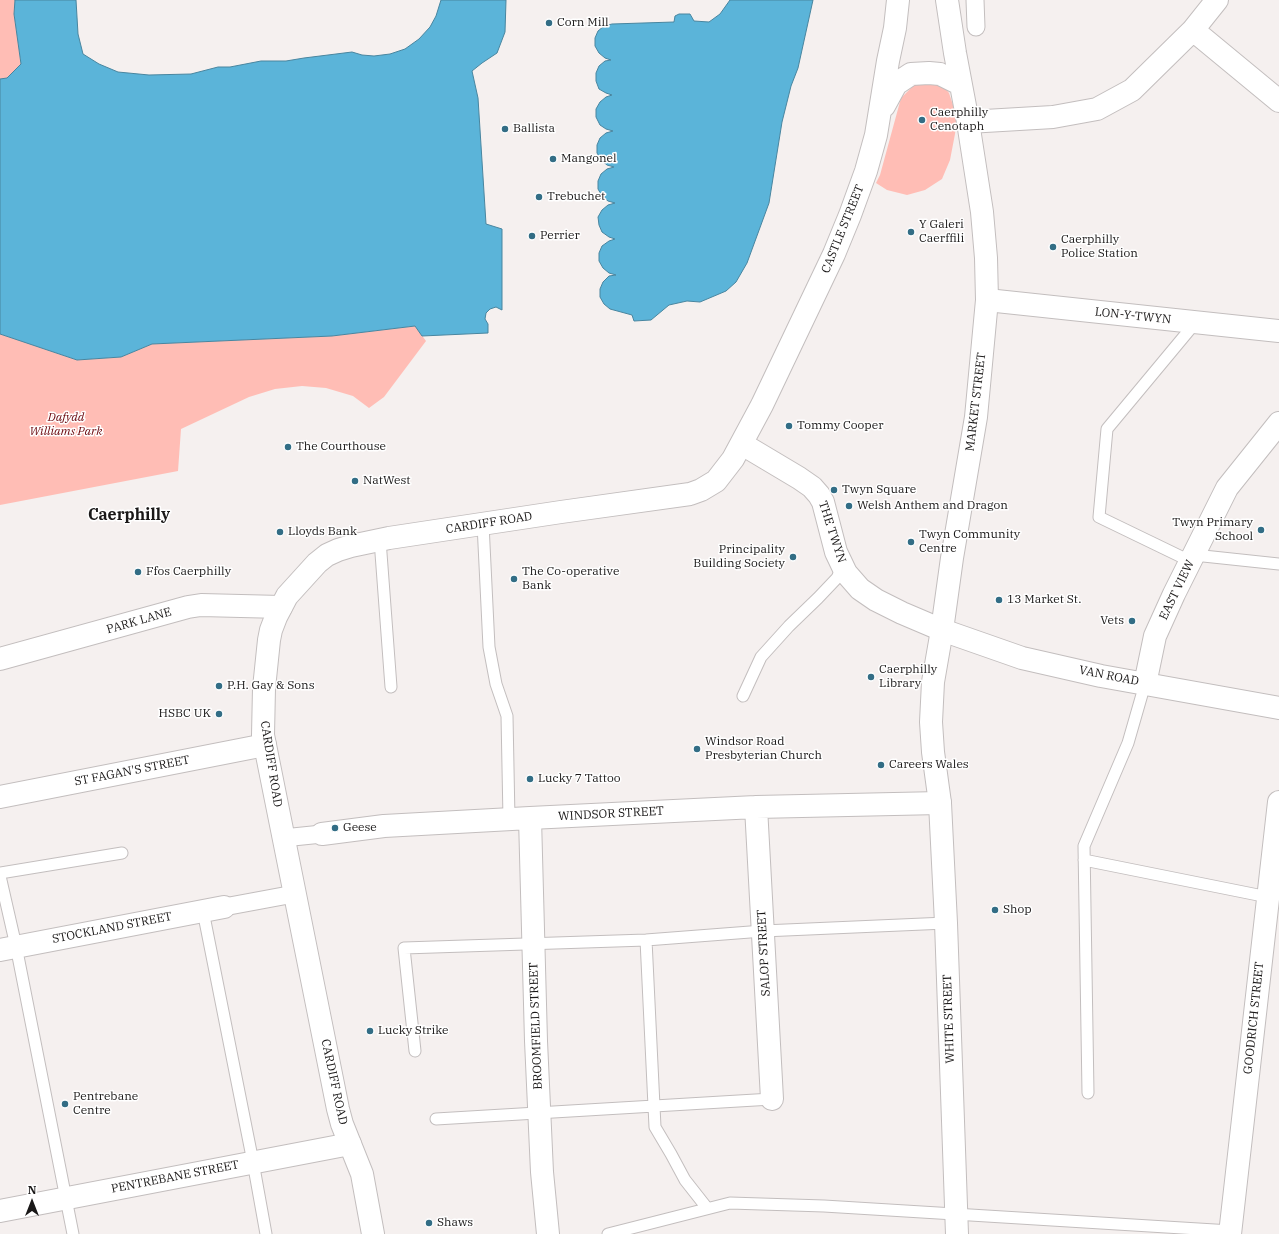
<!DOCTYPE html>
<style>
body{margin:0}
#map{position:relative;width:1279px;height:1234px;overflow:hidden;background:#f5f0ef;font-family:"IBM Plex Serif",serif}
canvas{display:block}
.north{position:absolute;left:12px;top:1182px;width:40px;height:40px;-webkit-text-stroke:3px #fff;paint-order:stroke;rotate:0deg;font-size:11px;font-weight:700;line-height:16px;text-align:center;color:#1a1818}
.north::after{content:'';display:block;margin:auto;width:14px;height:18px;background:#1a1818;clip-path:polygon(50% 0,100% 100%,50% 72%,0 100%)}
</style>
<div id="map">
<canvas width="1279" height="1234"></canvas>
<div class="north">N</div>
</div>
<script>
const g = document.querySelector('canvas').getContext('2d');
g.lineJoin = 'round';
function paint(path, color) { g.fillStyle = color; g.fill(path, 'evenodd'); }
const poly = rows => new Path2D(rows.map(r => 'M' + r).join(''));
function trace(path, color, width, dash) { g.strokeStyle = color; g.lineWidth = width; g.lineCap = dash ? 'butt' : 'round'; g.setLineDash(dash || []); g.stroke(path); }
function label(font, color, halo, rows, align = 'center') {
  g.font = font + ' "IBM Plex Serif",serif'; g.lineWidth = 3; g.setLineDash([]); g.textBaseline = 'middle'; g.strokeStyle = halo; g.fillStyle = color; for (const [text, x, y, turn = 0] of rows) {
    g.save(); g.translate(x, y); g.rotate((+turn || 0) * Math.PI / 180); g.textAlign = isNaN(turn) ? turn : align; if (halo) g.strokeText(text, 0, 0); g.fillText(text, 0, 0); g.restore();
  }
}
const green = poly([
 [0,0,15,0,14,14,21,64,7,79,0,79],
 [932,82,942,84,949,93,957,117,955,134,950,160,942,179,925,190,907,195,887,190,876,183,880,175,901,98,914,85],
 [415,326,426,341,384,397,369,408,353,396,326,388,302,386,275,389,249,397,181,429,178,471,0,505,0,334,77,360,121,357,152,344,332,336]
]);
const water = poly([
 [15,0,76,0,78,34,83,54,99,64,118,72,149,75,191,74,218,67,230,67,261,61,286,61,304,58,352,52,362,55,374,56,390,54,405,49,419,39,430,27,436,16,441,0,506,0,505,32,497,53,482,63,472,71,478,98,486,224,502,229,502,310,496,307,490,309,486,313,485,319,488,324,488,333,422,336,415,326,332,336,152,344,121,357,77,360,0,334,0,79,7,78,21,64,14,14,15,0],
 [730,0,813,0,798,68,791,86,782,122,769,203,747,263,736,282,726,291,700,302,687,301,669,305,651,320,634,321,632,315,610,309,604,304,600,297,600,289,603,282,609,276,616,275,609,273,603,268,599,261,599,253,602,246,609,241,615,239,609,237,602,232,599,225,598,217,602,210,608,205,615,203,608,201,602,196,598,189,598,181,601,174,607,169,614,167,607,165,601,160,597,153,597,145,600,138,606,133,613,131,606,129,600,125,596,117,596,109,600,102,606,97,612,95,606,93,599,89,596,81,596,73,599,66,605,61,611,60,605,58,599,53,595,46,595,38,598,31,604,26,612,24,674,22,675,16,679,14,690,14,694,21,709,22,720,14,730,0]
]);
const service = poly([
 [483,524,489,647,496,684,507,716,509,819],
 [380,540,391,687],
 [1194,555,1279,564],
 [1190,561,1099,517,1107,429,1196,322],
 [743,696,761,657,789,626,818,598,837,578,843,566],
 [1084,860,1268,897],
 [0,873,122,853],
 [0,876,16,946,73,1234],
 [203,911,253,1162,266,1234],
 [646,940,655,1127,671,1154,685,1180,707,1208],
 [415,1051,404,948,646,940,763,931,946,923],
 [1088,1093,1084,846,1128,743,1145,684],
 [436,1119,772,1099],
 [608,1234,730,1203,824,1206,1231,1231]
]);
const pedestrian = poly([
 [975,0,976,27],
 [283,838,322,834],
 [224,907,294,894]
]);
const minor = poly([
 [1193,30,1279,101],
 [968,122,1053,117,1097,109,1132,90,1193,30,1217,0],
 [987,300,1279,331],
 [0,659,188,607,201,605,281,607],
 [1145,684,1155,636,1174,594,1227,488,1279,423],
 [0,797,265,745],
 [756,807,772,1099],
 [530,818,536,1041,542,1172,548,1234],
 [322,834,384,826,530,818,756,807,940,803],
 [0,950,224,907],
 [0,1211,350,1144],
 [1230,1234,1279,802]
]);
const tertiary = poly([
 [742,444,799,478,812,487,819,495,823,502,836,552,846,573,860,589,876,600,902,613,942,630,1022,658,1101,676,1279,708]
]);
const secondary = poly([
 [947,0,955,53,968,122,982,212,986,258,987,300,976,417,952,558,942,630,933,682,931,722,933,752,940,803,946,923,957,1234],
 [884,106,896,84,911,74,929,73,940,74,960,84],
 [373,1234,362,1174,342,1124,338,1109,263,735,264,688,269,640,271,630,276,617,287,596,317,563,327,555,338,550,351,546,389,538,561,512,690,494,701,490,716,481,733,459,762,405,834,254,850,215,866,171,876,135,888,61,895,28,898,0]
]);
const markers = [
 [549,23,4,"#326d85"],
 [922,120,4,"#326d85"],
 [505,129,4,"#326d85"],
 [553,159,4,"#326d85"],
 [539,197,4,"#326d85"],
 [911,232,4,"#326d85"],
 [532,236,4,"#326d85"],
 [1053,247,4,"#326d85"],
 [789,426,4,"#326d85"],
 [288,447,4,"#326d85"],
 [355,481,4,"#326d85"],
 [834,490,4,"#326d85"],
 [849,506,4,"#326d85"],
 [1261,530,4,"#326d85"],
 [280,532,4,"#326d85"],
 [911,542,4,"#326d85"],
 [793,557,4,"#326d85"],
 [138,572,4,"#326d85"],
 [514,579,4,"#326d85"],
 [999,600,4,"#326d85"],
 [1132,621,4,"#326d85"],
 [871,677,4,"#326d85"],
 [219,686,4,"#326d85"],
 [219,714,4,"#326d85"],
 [697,749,4,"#326d85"],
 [881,765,4,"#326d85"],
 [530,779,4,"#326d85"],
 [335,828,4,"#326d85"],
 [995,910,4,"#326d85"],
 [370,1031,4,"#326d85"],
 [65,1104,4,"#326d85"],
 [429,1223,4,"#326d85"]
];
const poiNames = [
 ["Corn Mill",557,23],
 ["Caerphilly",930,113],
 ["Cenotaph",930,127],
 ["Ballista",513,129],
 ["Mangonel",561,159],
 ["Trebuchet",547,197],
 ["Y Galeri",919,225],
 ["Caerffili",919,239],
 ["Perrier",540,236],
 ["Caerphilly",1061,240],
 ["Police Station",1061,254],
 ["Tommy Cooper",797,426],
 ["The Courthouse",296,447],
 ["NatWest",363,481],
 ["Twyn Square",842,490],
 ["Welsh Anthem and Dragon",857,506],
 ["Twyn Primary",1253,523,"right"],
 ["School",1253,537,"right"],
 ["Lloyds Bank",288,532],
 ["Twyn Community",919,535],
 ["Centre",919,549],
 ["Principality",785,550,"right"],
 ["Building Society",785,564,"right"],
 ["Ffos Caerphilly",146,572],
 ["The Co-operative",522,572],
 ["Bank",522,586],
 ["13 Market St.",1007,600],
 ["Vets",1124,621,"right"],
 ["Caerphilly",879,670],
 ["Library",879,684],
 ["P.H. Gay & Sons",227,686],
 ["HSBC UK",211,714,"right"],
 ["Windsor Road",705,742],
 ["Presbyterian Church",705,756],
 ["Careers Wales",889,765],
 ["Lucky 7 Tattoo",538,779],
 ["Geese",343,828],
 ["Shop",1003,910],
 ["Lucky Strike",378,1031],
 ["Pentrebane",73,1097],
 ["Centre",73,1111],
 ["Shaws",437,1223]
];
const streetNames = [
 ["CASTLE STREET",843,229,-68],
 ["LON-Y-TWYN",1133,316,6],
 ["MARKET STREET",976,402,-83],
 ["CARDIFF ROAD",489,523,-9],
 ["THE TWYN",832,532,72],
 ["EAST VIEW",1177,590,-64],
 ["PARK LANE",139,621,-16],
 ["VAN ROAD",1109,676,11],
 ["CARDIFF ROAD",271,764,81],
 ["ST FAGAN'S STREET",132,771,-11],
 ["WINDSOR STREET",611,814,-3],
 ["STOCKLAND STREET",112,928,-11],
 ["SALOP STREET",764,953,-93],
 ["GOODRICH STREET",1254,1018,-84],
 ["WHITE STREET",949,1019,-92],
 ["BROOMFIELD STREET",536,1026,-92],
 ["CARDIFF ROAD",334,1082,78],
 ["PENTREBANE STREET",175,1177,-11]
];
const parkNames = [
 ["Dafydd",66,418],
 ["Williams Park",66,432]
];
const districtNames = [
 ["Caerphilly",129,515]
];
paint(green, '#ffbdb5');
paint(water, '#5bb4d9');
trace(water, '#48859f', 1);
trace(service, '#c3bebe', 13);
trace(pedestrian, '#c3bebe', 19);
trace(minor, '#c3bebe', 24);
trace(tertiary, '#c3bebe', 24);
trace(secondary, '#c3bebe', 24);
trace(service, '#fff', 11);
trace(pedestrian, '#fff', 17);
trace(minor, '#fff', 22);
trace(tertiary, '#fff', 22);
trace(secondary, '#fff', 22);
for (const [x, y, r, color] of markers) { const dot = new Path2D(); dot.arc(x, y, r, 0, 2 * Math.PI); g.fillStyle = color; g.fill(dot); trace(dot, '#fff', 1.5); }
label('12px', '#1a1818', '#fff', poiNames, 'left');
label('12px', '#1a1818', '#fff', streetNames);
label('italic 12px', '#6b080e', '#fff', parkNames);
label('bold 16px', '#1a1818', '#fff', districtNames);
</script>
